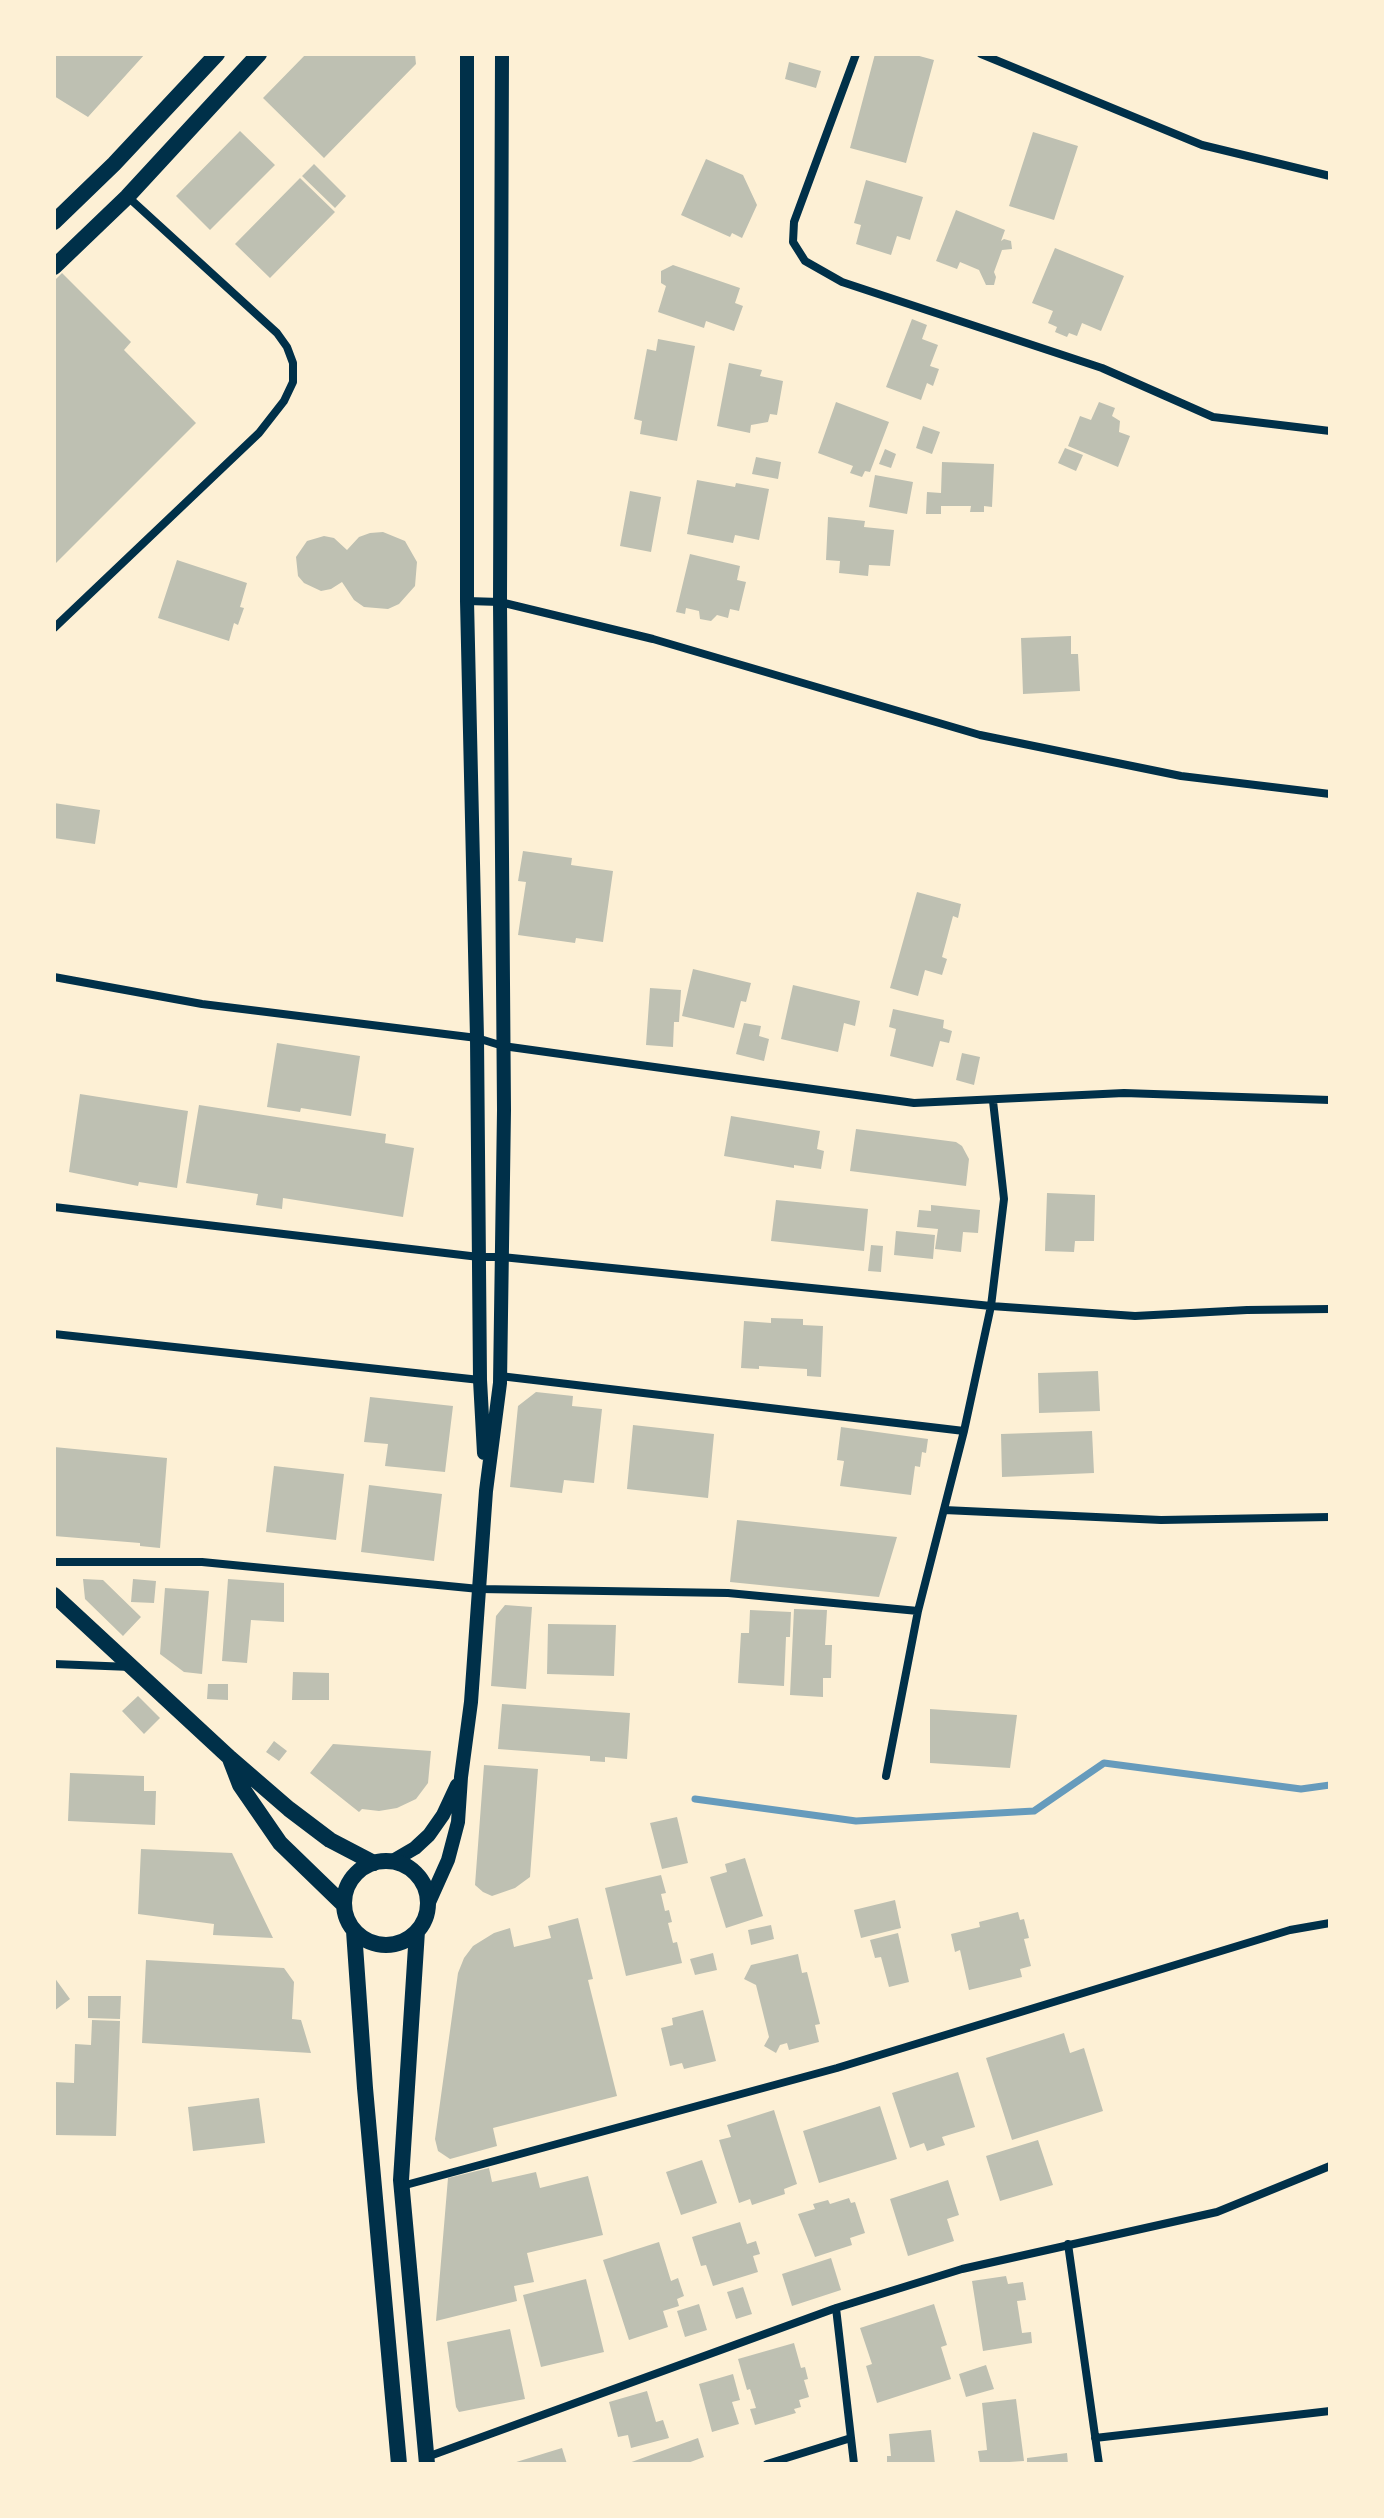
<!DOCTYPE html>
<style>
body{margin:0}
#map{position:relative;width:1384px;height:2518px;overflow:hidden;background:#fdf0d5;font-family:"Titillium Web",sans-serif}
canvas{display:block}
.frame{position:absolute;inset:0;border:56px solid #fdf0d5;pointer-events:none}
</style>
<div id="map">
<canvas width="1384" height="2518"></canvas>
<div class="frame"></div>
</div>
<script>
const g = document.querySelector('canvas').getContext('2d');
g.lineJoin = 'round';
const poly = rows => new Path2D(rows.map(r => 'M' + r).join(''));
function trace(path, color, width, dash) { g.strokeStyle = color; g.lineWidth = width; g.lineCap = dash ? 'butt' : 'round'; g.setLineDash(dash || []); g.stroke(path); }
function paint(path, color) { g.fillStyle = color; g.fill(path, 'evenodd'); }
const stream = poly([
 [695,1799,856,1821,1034,1811,1104,1763,1301,1789,1330,1785]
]);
const building = poly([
 [54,54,145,54,88,117,54,96],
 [306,54,415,54,416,64,324,158,263,98],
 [875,54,912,54,934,60,906,163,850,148],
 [789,62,821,71,816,88,785,79],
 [240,131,275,165,210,230,176,196],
 [1033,132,1078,146,1054,220,1009,206],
 [706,159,743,175,757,205,742,238,732,233,730,237,681,215],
 [314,164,346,196,335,208,302,176],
 [300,178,335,212,270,278,235,244],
 [866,180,923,197,910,240,897,236,891,255,856,244,861,225,854,223],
 [956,210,1005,230,1001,241,1004,239,1011,241,1012,249,1002,250,994,272,996,277,994,285,986,285,979,270,960,262,957,269,936,261],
 [1055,248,1124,276,1101,331,1082,323,1077,336,1069,333,1067,337,1055,332,1057,327,1048,323,1053,311,1032,303],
 [673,265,740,288,735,303,743,306,734,331,706,321,704,328,658,312,666,286,661,283,661,271],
 [62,273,131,342,124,350,196,423,54,565,54,281],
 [912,319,927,325,922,339,938,345,930,366,939,369,933,386,927,383,921,400,886,387],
 [658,339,695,346,677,441,640,434,642,421,634,419,647,349,656,351],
 [729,363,762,370,760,376,783,381,777,415,770,414,768,422,751,425,750,433,717,426],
 [836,402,889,422,870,472,865,471,862,477,850,473,853,466,818,453],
 [1099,402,1115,408,1112,416,1120,421,1119,432,1130,436,1118,467,1068,446,1080,416,1091,420],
 [923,426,940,432,932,454,916,448],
 [1065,448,1083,455,1076,471,1058,463],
 [885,449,896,454,891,468,879,464],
 [756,457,781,462,778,479,752,474],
 [942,462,994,464,992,507,984,506,984,512,970,512,971,506,941,506,941,514,926,514,927,492,941,493],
 [875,475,913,482,907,514,869,507],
 [697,480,735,487,736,483,769,489,759,540,735,535,733,543,687,534],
 [630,491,661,497,651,552,620,546],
 [828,517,865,521,864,527,894,530,890,566,869,565,868,576,839,573,840,561,826,560],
 [383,532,405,541,417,562,415,586,399,604,388,609,364,607,354,600,342,582,331,589,321,591,304,583,298,576,296,557,307,541,324,536,334,538,347,550,359,537,370,533],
 [690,554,740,566,737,580,746,582,739,611,730,609,728,618,717,615,711,621,700,619,699,611,686,608,685,614,676,612],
 [177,560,247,583,240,607,244,608,238,625,234,623,229,641,158,618],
 [1071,636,1071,654,1078,654,1080,691,1023,694,1021,638],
 [54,803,100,810,95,844,54,838],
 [523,851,572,858,571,865,613,871,603,942,576,938,575,943,518,935,526,882,518,881],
 [917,892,961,904,958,918,953,916,942,957,947,959,942,975,925,970,918,996,890,988],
 [693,969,751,983,746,1002,741,1001,734,1028,682,1016],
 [793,985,860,1001,855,1026,844,1023,838,1052,781,1039],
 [650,988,681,990,679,1022,674,1022,673,1047,646,1045],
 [893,1009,944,1020,943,1028,952,1031,949,1043,940,1041,933,1067,890,1056,896,1029,889,1027],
 [744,1023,761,1026,759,1036,769,1039,764,1061,736,1054],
 [277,1043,360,1056,351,1116,301,1108,300,1112,267,1107],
 [962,1053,980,1057,974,1085,956,1080],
 [80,1094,188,1111,177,1188,139,1182,138,1186,69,1172],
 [199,1105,386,1134,385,1143,414,1148,403,1217,283,1198,282,1209,256,1205,258,1194,186,1183],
 [731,1116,820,1131,817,1149,824,1151,821,1169,794,1165,794,1168,724,1156],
 [856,1129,956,1142,962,1146,969,1159,966,1186,850,1171],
 [1047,1193,1095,1195,1094,1241,1075,1241,1074,1252,1045,1251],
 [776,1200,868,1209,864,1251,771,1241],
 [931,1205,980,1210,978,1233,963,1232,961,1252,935,1249,938,1229,917,1227,919,1210,931,1211],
 [896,1231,935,1235,933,1259,894,1255],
 [871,1245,883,1246,881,1272,868,1271],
 [771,1318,803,1319,803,1325,823,1326,821,1377,807,1376,807,1369,759,1366,759,1369,741,1368,744,1321,771,1323],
 [1098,1371,1100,1411,1039,1413,1038,1373],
 [536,1392,573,1396,572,1406,602,1409,594,1483,564,1480,562,1493,510,1487,518,1406],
 [370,1397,453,1406,445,1472,385,1466,388,1444,364,1442],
 [633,1425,714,1434,708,1498,627,1489],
 [841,1427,928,1439,926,1453,922,1452,920,1467,915,1466,911,1495,840,1486,844,1461,837,1460],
 [1092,1431,1094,1473,1002,1477,1001,1434],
 [54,1447,167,1458,160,1548,140,1546,140,1543,54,1536],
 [274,1466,344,1474,336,1540,266,1532],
 [369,1485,442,1494,434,1561,361,1552],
 [737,1520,897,1537,879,1597,730,1582],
 [83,1579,103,1580,141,1617,123,1636,85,1599],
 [133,1579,156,1581,154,1603,131,1602],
 [228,1579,284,1583,284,1622,251,1620,247,1663,222,1661],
 [165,1588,209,1591,202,1674,184,1672,160,1654],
 [505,1605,532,1607,526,1689,491,1686,496,1616],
 [794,1609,827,1610,825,1645,832,1645,831,1678,823,1678,823,1697,790,1695],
 [750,1610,791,1612,790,1637,786,1637,784,1686,738,1683,741,1633,749,1633],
 [548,1624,616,1625,614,1676,547,1674],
 [293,1672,329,1673,329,1700,292,1700],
 [208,1684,228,1684,228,1700,207,1699],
 [138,1696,160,1718,144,1734,122,1711],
 [502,1704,630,1713,627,1759,605,1757,605,1762,590,1761,590,1756,498,1749],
 [930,1709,1017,1715,1010,1768,930,1763],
 [274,1741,287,1751,279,1761,266,1752],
 [333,1744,431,1751,428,1783,416,1799,397,1808,379,1811,362,1809,359,1812,310,1773],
 [484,1765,538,1769,530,1877,515,1888,492,1896,483,1892,475,1885],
 [70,1773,144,1776,144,1791,156,1791,155,1825,68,1821],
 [677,1817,688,1863,662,1869,650,1823],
 [141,1849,232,1853,273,1938,213,1935,214,1924,138,1914],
 [745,1858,763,1916,726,1928,710,1877,727,1872,725,1864],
 [661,1875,666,1893,661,1894,665,1911,669,1910,672,1922,668,1923,673,1943,677,1942,682,1963,626,1976,605,1888],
 [895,1900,901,1928,861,1938,854,1910],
 [1018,1912,1020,1920,1024,1919,1029,1938,1024,1939,1031,1966,1020,1969,1022,1977,969,1990,960,1950,955,1952,951,1934,980,1927,979,1922],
 [578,1918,593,1979,588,1980,617,2096,493,2128,497,2146,450,2159,438,2151,435,2139,458,1973,464,1958,473,1946,494,1933,510,1928,514,1947,551,1938,548,1926],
 [771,1925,774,1939,751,1945,748,1930],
 [898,1933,909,1982,889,1987,881,1957,875,1958,870,1940],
 [713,1953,717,1970,695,1975,690,1959],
 [798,1954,802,1973,807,1972,820,2024,815,2025,819,2042,789,2050,787,2043,780,2045,776,2053,764,2046,769,2037,756,1985,744,1979,751,1965],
 [146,1960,284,1968,294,1982,292,2019,301,2020,311,2053,142,2043],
 [54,1977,70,1999,54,2011],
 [88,1996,121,1996,120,2019,88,2018],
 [703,2010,716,2061,684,2069,682,2063,670,2066,661,2028,673,2025,672,2018],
 [92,2020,120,2021,116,2136,54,2135,54,2082,74,2083,75,2044,91,2045],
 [1064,2033,1070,2053,1084,2048,1103,2111,1012,2140,986,2058],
 [958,2072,975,2127,942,2137,945,2145,927,2151,924,2143,910,2148,892,2093],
 [259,2098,265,2143,193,2151,188,2107],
 [880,2106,897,2159,819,2183,803,2131],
 [774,2110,797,2184,784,2189,785,2194,752,2205,750,2199,739,2203,719,2140,731,2137,727,2125],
 [1038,2140,1053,2185,1000,2201,986,2156],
 [702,2160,717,2203,681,2215,666,2172],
 [489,2168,492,2182,536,2172,540,2188,588,2176,603,2235,527,2253,534,2282,514,2286,517,2301,436,2321,448,2178],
 [948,2180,959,2215,947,2219,954,2241,908,2256,890,2199],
 [849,2198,851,2203,855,2202,865,2233,850,2238,852,2245,815,2257,798,2214,815,2209,813,2204,828,2200,830,2204],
 [740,2222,747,2244,756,2241,760,2254,753,2256,758,2272,713,2286,706,2265,701,2266,692,2237],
 [659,2242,671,2281,678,2278,684,2296,677,2299,679,2306,663,2311,668,2327,629,2340,603,2260],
 [831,2258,841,2290,792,2306,782,2274],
 [1006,2276,1008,2284,1023,2282,1026,2300,1017,2301,1022,2333,1031,2332,1032,2343,983,2351,972,2281],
 [586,2279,604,2352,541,2367,523,2295],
 [743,2287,752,2314,736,2319,727,2292],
 [699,2304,707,2330,685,2337,677,2311],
 [934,2304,947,2345,941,2347,951,2379,877,2403,866,2366,872,2364,860,2328],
 [510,2329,525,2399,459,2412,456,2407,447,2342],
 [794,2343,801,2368,805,2367,808,2379,804,2380,809,2397,799,2400,801,2407,794,2409,796,2413,755,2425,750,2409,756,2408,750,2389,747,2390,738,2359],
 [986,2365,994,2389,966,2397,959,2374],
 [733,2374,740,2400,732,2402,739,2424,712,2432,699,2384],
 [647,2391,656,2422,663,2420,669,2438,631,2448,628,2435,618,2437,609,2402],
 [1016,2399,1024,2461,980,2464,978,2451,987,2450,982,2403],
 [931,2430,935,2464,887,2464,887,2456,891,2456,889,2434],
 [698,2438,704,2457,685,2464,626,2464],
 [562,2448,567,2464,513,2464,513,2463],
 [1067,2453,1068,2464,1027,2464,1027,2458]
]);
const minor = poly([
 [856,54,794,222,793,242,805,261,842,282,1102,368,1213,417,1330,431],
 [981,54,1202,145,1330,176],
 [467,601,500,602,653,639,980,735,1181,776,1330,794],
 [54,628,259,433,284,401,293,382,293,363,287,347,277,333,128,197],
 [54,977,202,1004,477,1038,503,1046,914,1103,1124,1093,1330,1100],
 [54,1207,479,1257,502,1257,991,1306,1135,1316,1247,1310,1330,1309],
 [54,1334,480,1380],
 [500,1376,964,1431],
 [944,1510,1161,1520,1330,1517],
 [54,1562,202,1562,479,1589,728,1593,918,1611],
 [54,1664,131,1667],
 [886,1776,918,1611,964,1431,991,1306,1004,1199,993,1101],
 [402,2186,837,2068,1290,1930,1330,1923],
 [1068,2244,1099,2464],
 [836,2308,854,2464],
 [1095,2438,1330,2411],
 [427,2457,836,2308,962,2269,1217,2212,1330,2166],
 [767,2464,851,2438]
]);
const tertiary = poly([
 [467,54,467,601,477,1038,480,1380,484,1453],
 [391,1862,415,1848,429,1835,443,1815,457,1785],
 [427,1907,448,1860,458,1822,461,1777,471,1702,486,1491,500,1383,504,1110,500,602,502,54]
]);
const secondary = poly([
 [54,222,114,164,217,54],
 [54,267,127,197,259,54],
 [54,1595,230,1758,289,1809,330,1840,374,1863],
 [230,1759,240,1785,280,1843,344,1905],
 '344 1903a42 42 0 1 1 84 0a42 42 0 1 1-84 0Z',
 [354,1931,365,2088,399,2464],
 [417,1931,401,2180,427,2464]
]);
trace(stream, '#669bbc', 7);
paint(building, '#bec0b2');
trace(minor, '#003049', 8);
trace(tertiary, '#003049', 14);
trace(secondary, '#003049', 16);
</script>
